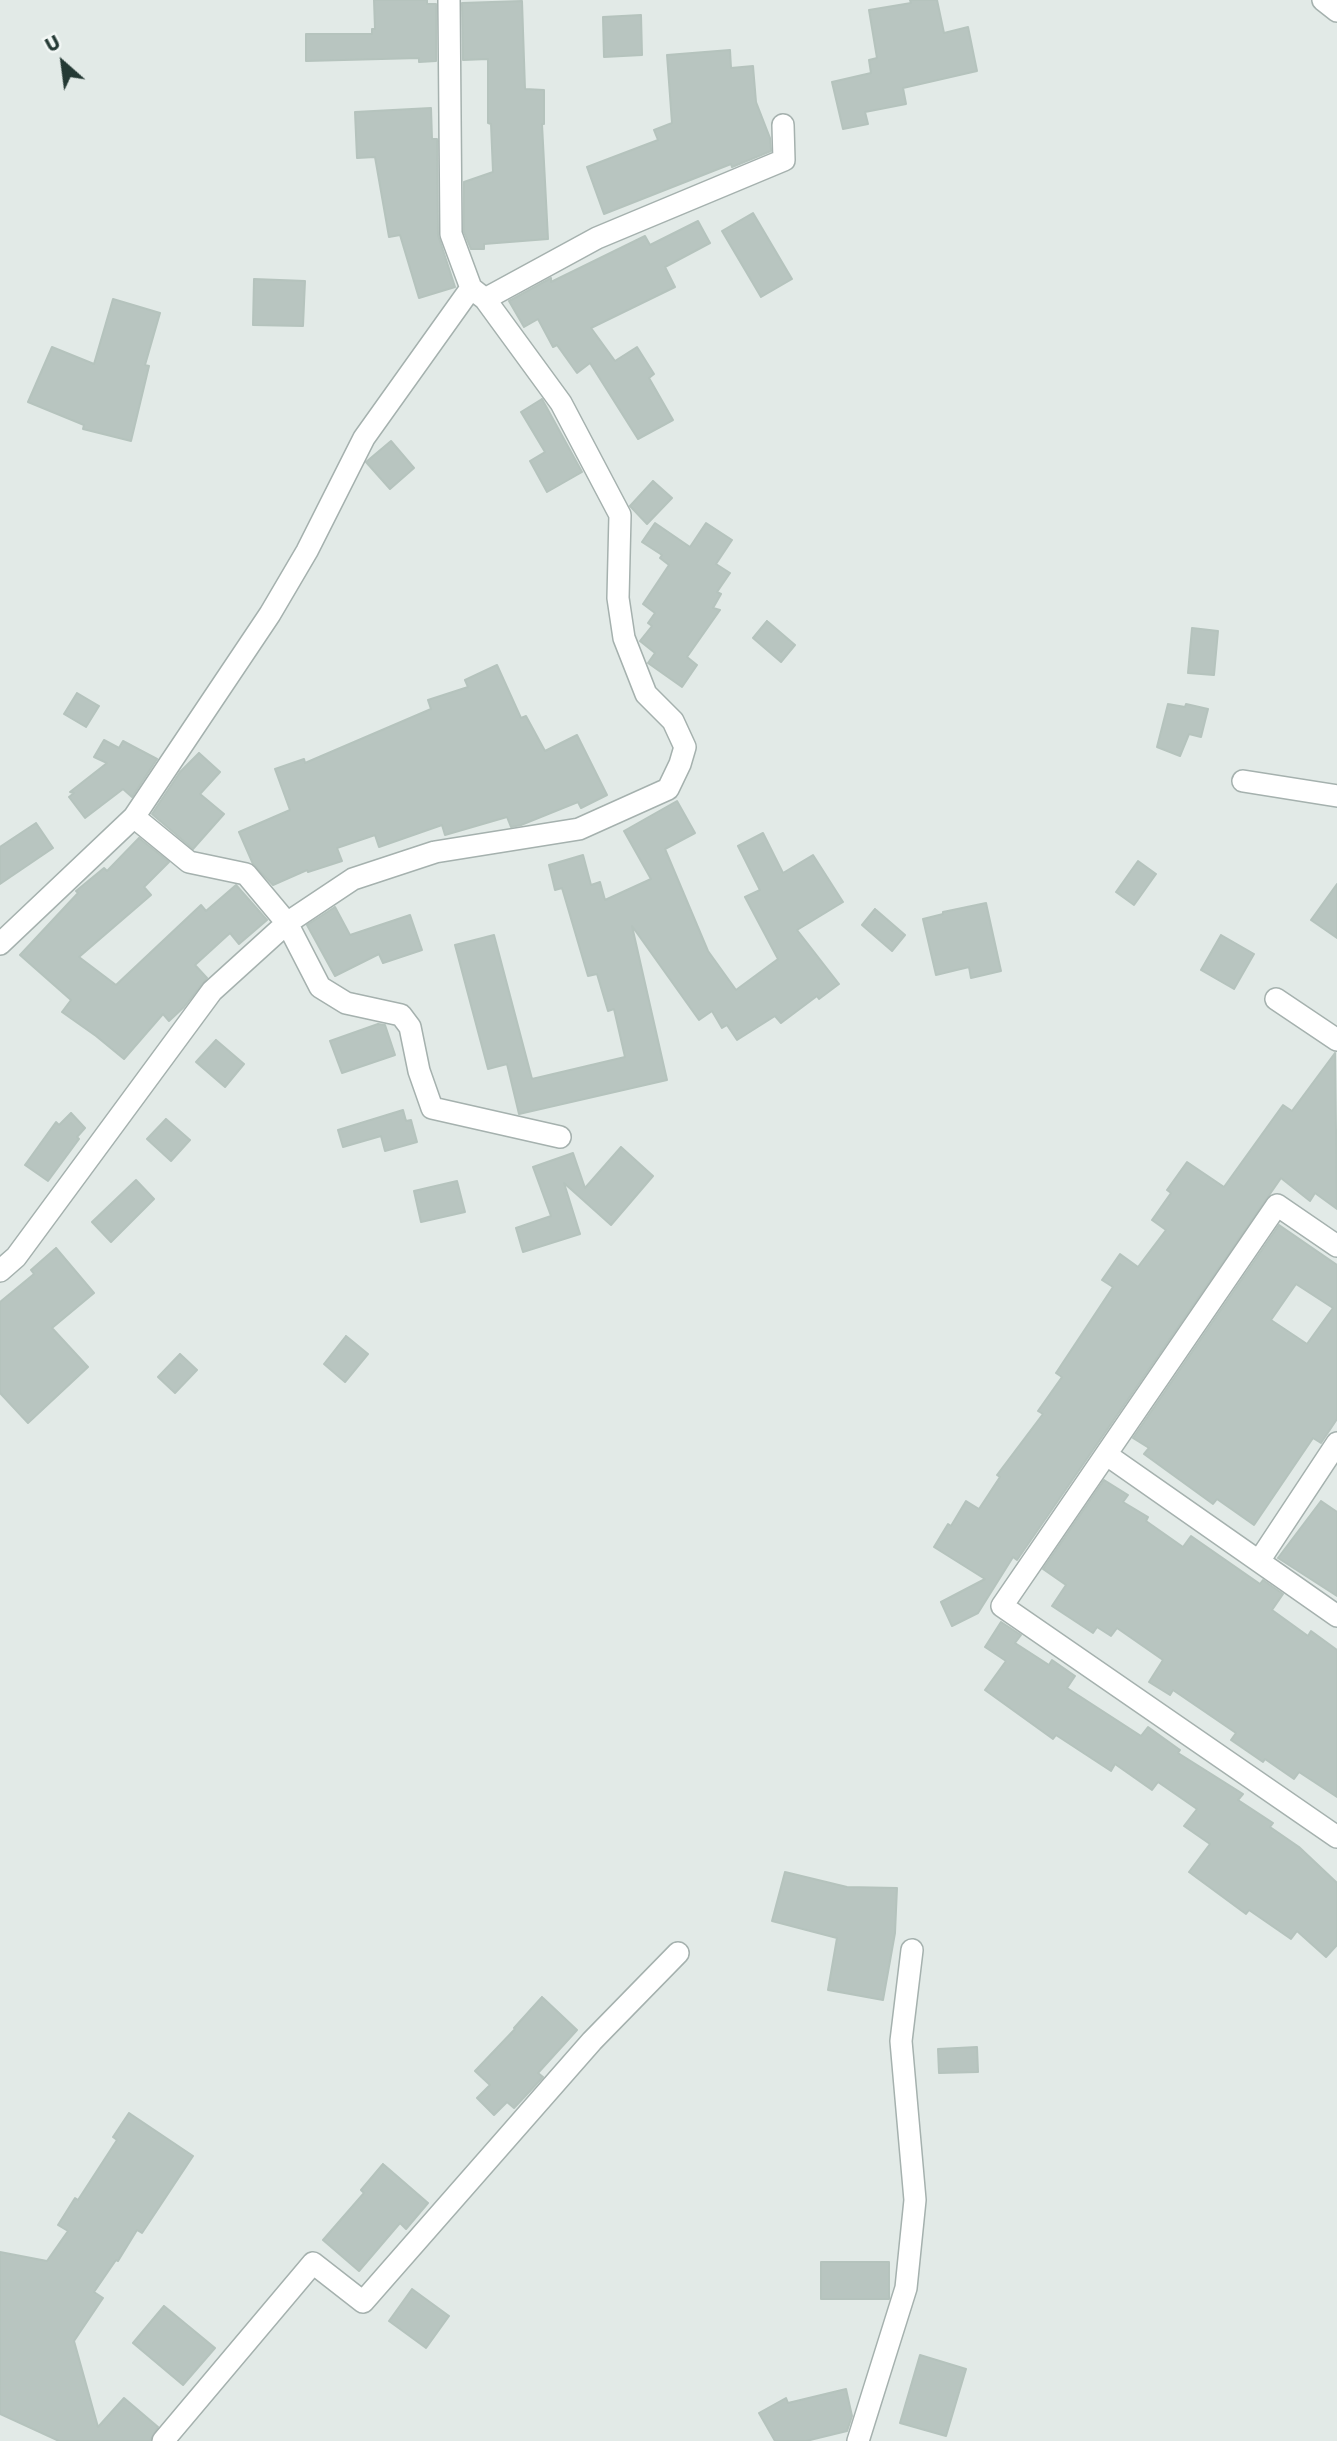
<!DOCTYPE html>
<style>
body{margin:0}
#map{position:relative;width:1337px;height:2441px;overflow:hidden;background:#e2eae7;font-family:Poppins,sans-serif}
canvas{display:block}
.north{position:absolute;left:28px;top:28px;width:70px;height:70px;-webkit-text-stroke:5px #f2f7f5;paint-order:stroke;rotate:332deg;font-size:19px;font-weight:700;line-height:28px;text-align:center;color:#243934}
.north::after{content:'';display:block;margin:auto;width:24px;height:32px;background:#243934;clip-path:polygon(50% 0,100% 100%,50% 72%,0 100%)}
</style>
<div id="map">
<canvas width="1337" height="2441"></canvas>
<div class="north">U</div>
</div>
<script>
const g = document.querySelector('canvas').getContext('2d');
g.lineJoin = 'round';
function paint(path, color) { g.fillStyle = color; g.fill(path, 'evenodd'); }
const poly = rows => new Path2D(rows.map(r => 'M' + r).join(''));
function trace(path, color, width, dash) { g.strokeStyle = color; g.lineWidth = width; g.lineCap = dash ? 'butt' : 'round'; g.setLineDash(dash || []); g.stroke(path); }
const building = poly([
 [374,0,427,0,427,4,436,4,436,61,419,62,419,58,306,61,306,34,372,34,372,29,375,29,374,0],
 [910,0,937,0,944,33,968,27,977,71,903,88,906,104,865,112,868,124,843,129,832,82,871,73,869,60,877,58,869,10,911,3,910,0],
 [522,1,525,89,544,90,544,124,542,124,548,239,484,244,484,249,471,249,464,232,464,182,493,172,491,124,488,123,488,59,463,60,462,3,522,1],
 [641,15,642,55,604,57,603,17,641,15],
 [730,50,731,68,753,66,756,102,770,138,771,151,732,167,731,164,604,214,587,167,658,140,654,130,672,123,667,55,730,50],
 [431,108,432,139,437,139,438,235,455,287,419,298,400,235,389,237,375,157,357,158,355,112,431,108],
 [753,213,792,279,761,297,722,231,753,213],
 [698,221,710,243,665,267,675,287,591,328,615,361,637,347,654,374,649,378,673,420,638,439,590,363,577,373,557,345,553,347,538,319,524,327,509,301,551,278,551,282,645,236,650,245,698,221],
 [254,279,305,281,303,326,253,325,254,279],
 [113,299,160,313,145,365,149,366,131,441,83,429,84,425,28,402,52,347,94,364,113,299],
 [542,399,582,472,547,492,530,461,545,452,521,412,542,399],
 [391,441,414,468,390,489,366,462,391,441],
 [653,481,672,498,647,524,630,506,653,481],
 [655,523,690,547,706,523,732,540,716,564,730,573,717,592,721,594,713,608,720,610,687,657,697,665,682,687,648,663,655,653,640,641,652,626,648,623,655,613,643,604,669,565,660,558,662,555,642,542,655,523],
 [767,621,795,645,781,662,753,638,767,621],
 [1192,628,1218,631,1214,675,1188,673,1192,628],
 [497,665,521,718,526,716,545,751,577,735,607,795,581,808,578,802,521,825,511,827,507,817,445,835,442,825,379,847,375,835,337,848,342,861,308,872,307,870,273,885,253,864,239,832,290,810,275,769,304,759,305,763,431,709,428,700,468,687,465,680,497,665],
 [77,693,99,706,86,727,64,714,77,693],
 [1168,704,1185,707,1186,704,1208,709,1201,737,1189,734,1180,756,1157,747,1168,704],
 [104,740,119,748,123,741,157,759,132,797,123,789,85,818,69,797,74,793,70,792,107,763,94,757,104,740],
 [199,753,220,772,200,794,224,814,193,849,152,814,180,772,199,753],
 [677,801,695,833,665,849,708,951,736,990,778,959,745,897,760,890,738,846,763,833,783,873,813,855,843,902,797,930,839,984,819,999,817,996,781,1023,775,1016,737,1040,727,1025,722,1028,712,1011,699,1020,632,926,667,1080,519,1114,507,1064,488,1069,455,945,494,935,532,1079,625,1057,614,1009,608,1011,597,974,588,976,562,888,555,890,549,865,583,855,591,885,600,882,605,900,651,879,624,831,677,801],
 [36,823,53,848,0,884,0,847,36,823],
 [139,838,169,862,144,887,151,895,79,957,116,985,201,905,206,911,236,885,267,920,239,944,230,933,195,965,207,978,184,1007,169,1021,163,1014,124,1059,96,1036,62,1012,71,1000,20,955,78,893,76,891,104,868,107,871,139,838],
 [1138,861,1156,874,1134,905,1116,892,1138,861],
 [1337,884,1337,938,1311,920,1337,884],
 [986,903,1001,971,971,978,969,967,936,975,923,919,943,914,943,912,986,903],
 [335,907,350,935,410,915,422,950,383,963,379,954,335,976,307,925,335,907],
 [875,909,905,935,892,951,862,925,875,909],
 [1221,935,1254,954,1234,989,1201,970,1221,935],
 [378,1024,385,1025,395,1055,342,1073,330,1041,378,1024],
 [216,1040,244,1064,225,1087,196,1062,216,1040],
 [1335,1053,1337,1209,1315,1193,1310,1201,1281,1178,1017,1560,1013,1557,978,1613,952,1626,941,1602,985,1579,934,1547,948,1524,951,1526,966,1501,979,1509,1000,1477,997,1475,1043,1414,1038,1411,1062,1377,1056,1373,1113,1287,1102,1280,1120,1254,1138,1267,1166,1230,1152,1220,1171,1193,1167,1190,1187,1162,1224,1187,1283,1105,1292,1111,1335,1053],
 [403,1110,406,1121,411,1120,417,1142,385,1151,381,1136,343,1147,338,1130,403,1110],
 [71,1113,85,1128,77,1137,79,1139,48,1181,25,1165,56,1122,59,1125,71,1113],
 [166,1119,190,1140,171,1161,147,1139,166,1119],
 [621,1147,653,1176,611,1225,564,1183,580,1234,523,1252,516,1228,551,1216,533,1167,573,1153,585,1188,621,1147],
 [136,1180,154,1199,111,1242,92,1222,136,1180],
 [457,1181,465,1212,421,1222,414,1191,457,1181],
 [1279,1225,1337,1265,1337,1419,1321,1443,1313,1438,1254,1525,1217,1499,1213,1504,1144,1454,1149,1448,1133,1438,1279,1225],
 [1296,1284,1333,1308,1307,1344,1271,1320,1296,1284],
 [56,1248,94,1293,52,1328,88,1367,28,1423,0,1393,0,1302,34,1274,31,1270,56,1248],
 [346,1336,368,1354,345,1382,324,1364,346,1336],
 [180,1354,197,1370,175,1393,158,1377,180,1354],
 [1104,1480,1128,1495,1123,1502,1148,1517,1146,1521,1183,1547,1191,1536,1260,1584,1263,1580,1283,1594,1272,1610,1308,1636,1311,1631,1337,1650,1337,1797,1299,1772,1294,1779,1265,1759,1263,1762,1231,1740,1236,1733,1173,1690,1170,1695,1149,1682,1163,1660,1117,1628,1111,1636,1097,1627,1093,1633,1052,1606,1066,1585,1043,1569,1104,1480],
 [1321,1501,1337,1512,1337,1596,1278,1558,1321,1501],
 [1001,1622,1021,1635,1015,1643,1049,1665,1052,1660,1075,1676,1067,1688,1141,1736,1148,1727,1180,1750,1178,1753,1243,1794,1238,1800,1273,1823,1270,1827,1299,1847,1337,1883,1337,1945,1326,1957,1297,1931,1291,1939,1249,1910,1246,1914,1189,1872,1210,1844,1184,1826,1197,1809,1158,1782,1152,1790,1115,1764,1111,1771,1056,1735,1053,1739,985,1690,1006,1661,985,1647,1001,1622],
 [785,1872,847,1887,897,1888,895,1933,883,2000,828,1990,837,1938,772,1921,785,1872],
 [542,1997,577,2030,538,2073,543,2077,531,2090,514,2108,507,2102,494,2115,477,2098,490,2085,475,2071,515,2029,514,2028,542,1997],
 [977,2047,978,2072,939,2073,938,2049,977,2047],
 [129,2113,193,2156,142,2233,137,2230,118,2261,116,2260,94,2292,103,2298,74,2341,98,2427,124,2398,158,2427,150,2441,59,2441,0,2414,0,2252,47,2261,68,2231,58,2225,75,2198,78,2200,117,2140,113,2137,129,2113],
 [383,2164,428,2203,406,2229,400,2223,359,2271,323,2240,364,2193,361,2190,383,2164],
 [821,2262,889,2262,889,2299,821,2299,821,2262],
 [412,2289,449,2316,426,2348,389,2321,412,2289],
 [164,2306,215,2348,183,2385,133,2343,164,2306],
 [920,2355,966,2369,946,2436,900,2423,920,2355],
 [846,2389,852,2416,847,2431,806,2441,775,2441,759,2413,786,2398,788,2403,846,2389]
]);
const minor = poly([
 [1323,0,1337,11],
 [485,299,597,238,784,160,783,125],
 [1243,781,1337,796],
 [134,817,189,862,246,874,287,923,320,987,346,1003,401,1015,410,1027,419,1071,432,1108,560,1137],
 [0,944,134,817,270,614,307,551,364,438,471,288],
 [1276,999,1337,1040],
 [1337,1246,1277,1205,1002,1606,1337,1837],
 [0,1271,16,1257,212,991,287,923,353,879,435,852,579,829,668,789,680,764,685,747,673,721,646,694,624,638,618,598,620,515,561,403,485,299,471,288,451,234,449,0],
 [1107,1455,1337,1616],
 [1259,1561,1337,1443],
 [163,2441,313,2263,363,2302,592,2041,678,1953],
 [858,2441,906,2288,915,2200,901,2041,912,1950]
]);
paint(building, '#b8c5c0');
trace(building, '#b5c3bd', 2);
trace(minor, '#a5b1ae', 24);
trace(minor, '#fff', 21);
</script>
